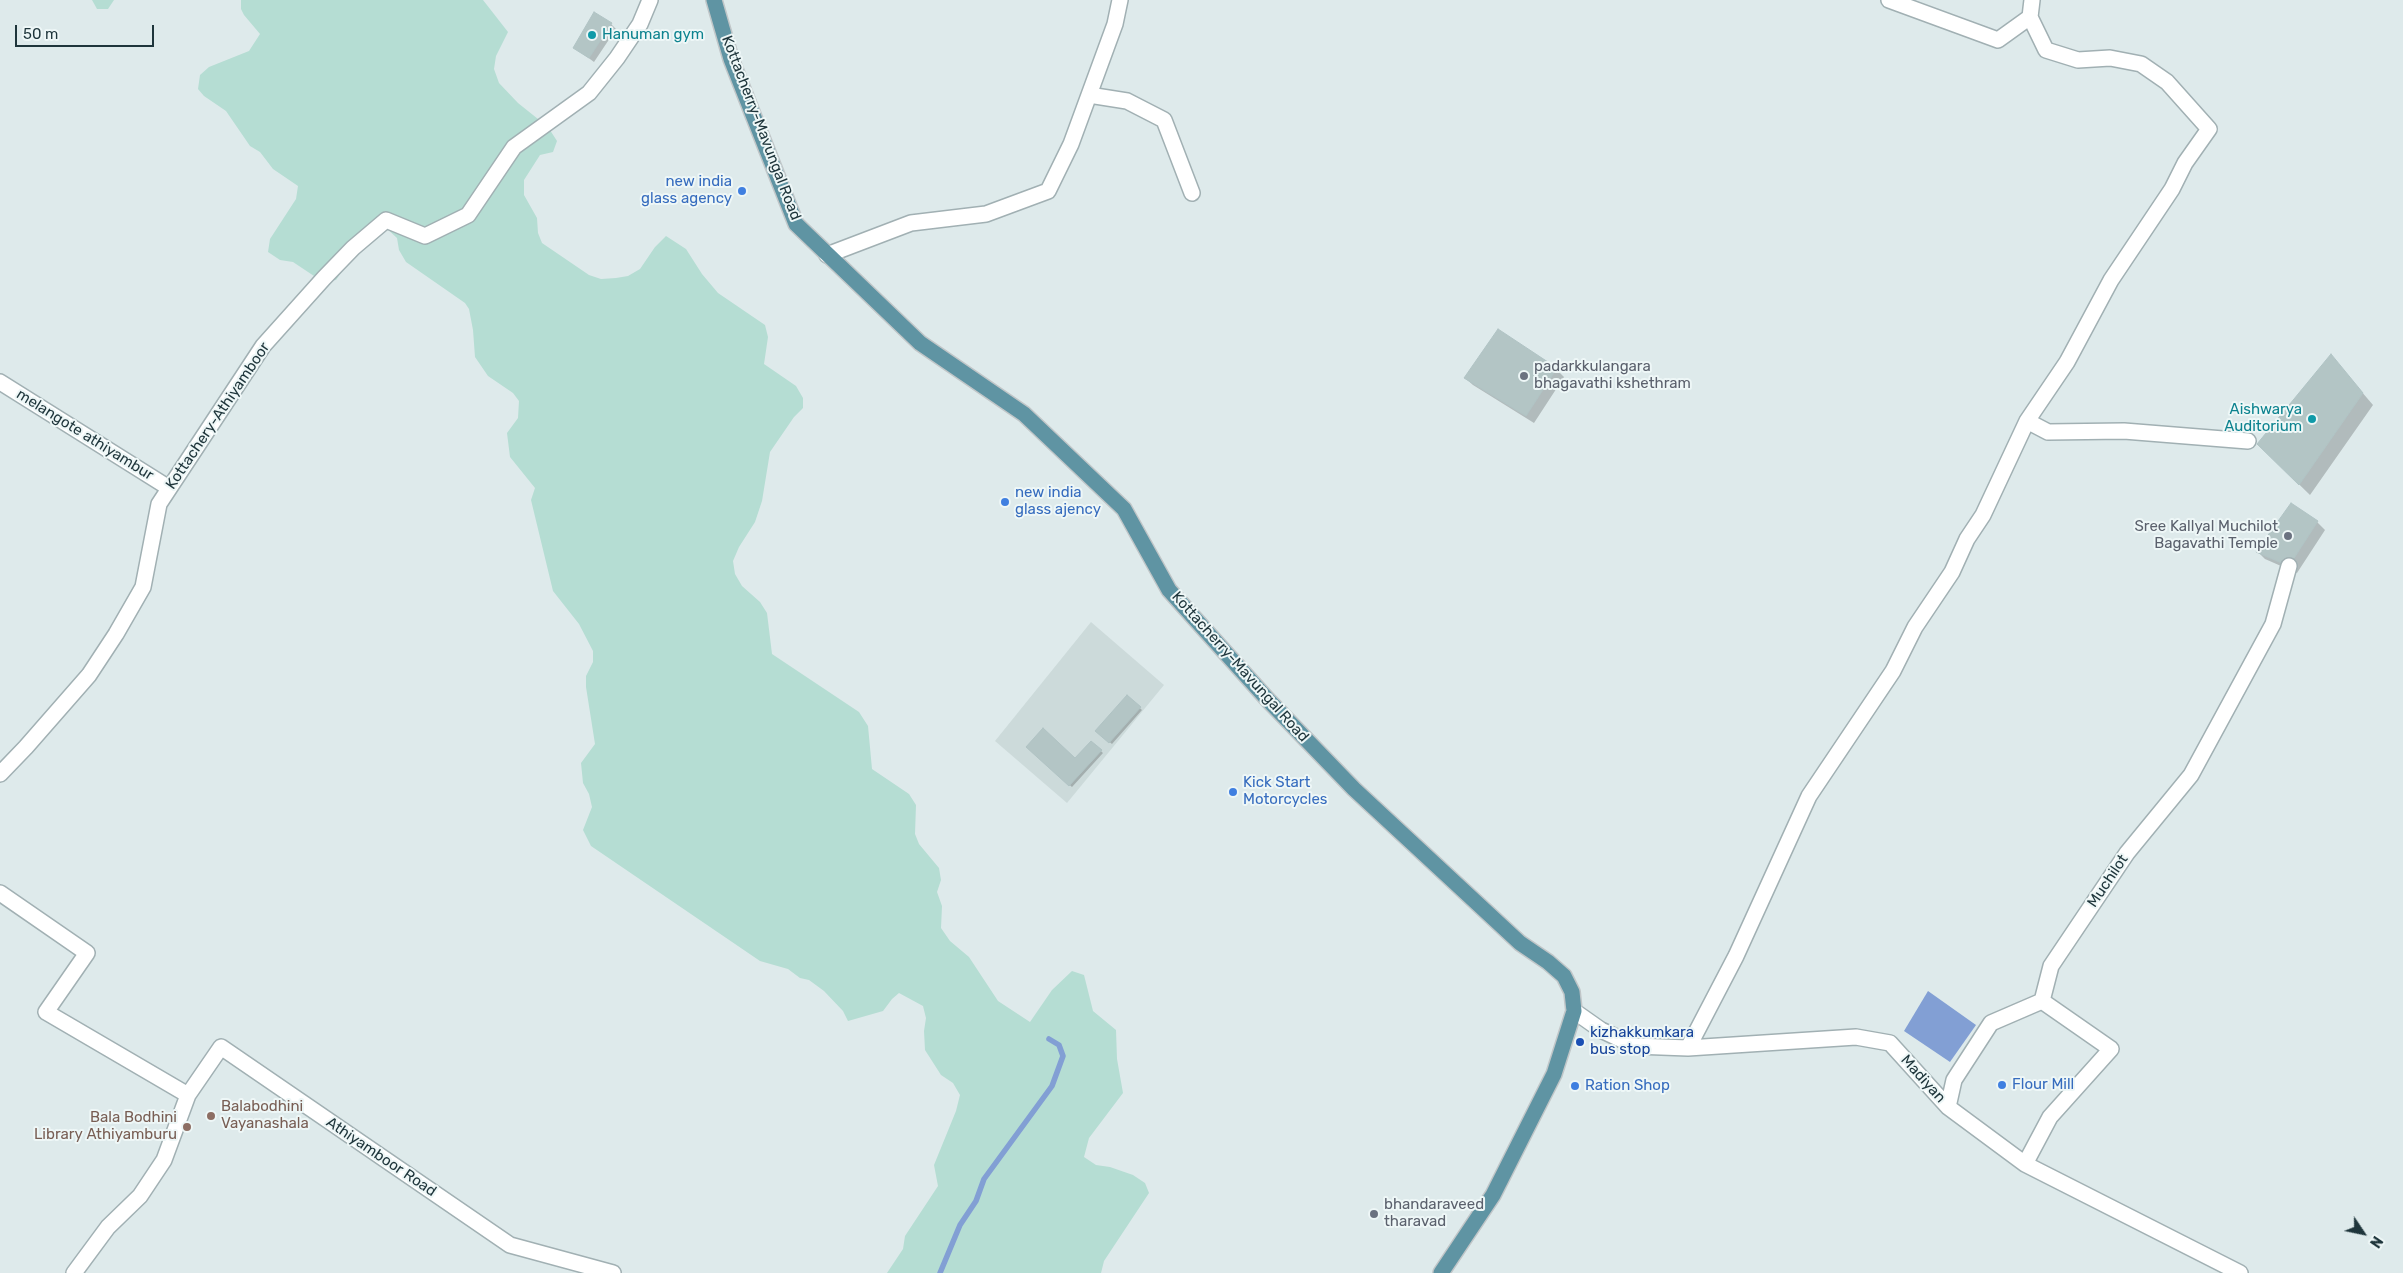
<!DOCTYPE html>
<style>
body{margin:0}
#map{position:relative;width:2403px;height:1273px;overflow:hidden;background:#deeaeb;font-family:Rubik,sans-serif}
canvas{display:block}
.north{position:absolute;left:2338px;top:1208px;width:50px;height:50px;-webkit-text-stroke:4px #eef7f7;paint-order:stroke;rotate:124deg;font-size:14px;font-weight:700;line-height:20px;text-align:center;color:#1e353b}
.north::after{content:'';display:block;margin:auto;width:18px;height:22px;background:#1e353b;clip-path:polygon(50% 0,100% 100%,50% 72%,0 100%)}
.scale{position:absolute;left:15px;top:25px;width:139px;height:22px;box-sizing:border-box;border:2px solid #1e353b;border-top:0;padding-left:6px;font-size:15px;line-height:18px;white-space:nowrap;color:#1e353b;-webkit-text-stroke:4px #eef7f7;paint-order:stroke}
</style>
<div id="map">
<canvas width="2403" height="1273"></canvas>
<div class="north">N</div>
<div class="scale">50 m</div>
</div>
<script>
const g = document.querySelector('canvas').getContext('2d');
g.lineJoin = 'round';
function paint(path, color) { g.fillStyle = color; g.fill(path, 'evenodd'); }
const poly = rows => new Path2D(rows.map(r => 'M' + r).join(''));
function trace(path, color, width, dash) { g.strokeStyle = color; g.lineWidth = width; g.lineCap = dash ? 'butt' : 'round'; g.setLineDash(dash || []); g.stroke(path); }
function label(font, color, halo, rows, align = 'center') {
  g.font = font + ' Rubik,sans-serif'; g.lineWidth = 4; g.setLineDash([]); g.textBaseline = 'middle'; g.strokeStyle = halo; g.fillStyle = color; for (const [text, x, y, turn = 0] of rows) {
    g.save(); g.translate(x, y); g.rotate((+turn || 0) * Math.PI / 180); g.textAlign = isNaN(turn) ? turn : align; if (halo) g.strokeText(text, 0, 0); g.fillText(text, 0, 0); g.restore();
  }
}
const built = poly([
 [1091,622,1164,685,1067,803,995,741]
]);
const green = poly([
 [92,0,114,0,108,9,97,9],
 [241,0,483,0,508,32,496,56,494,69,499,83,518,103,548,127,557,141,553,152,540,155,524,180,524,195,537,218,538,233,542,243,589,275,601,279,616,278,628,276,640,269,655,247,666,236,686,249,702,274,718,293,765,325,768,337,764,364,796,386,803,398,803,408,794,417,770,452,762,501,755,522,739,547,733,561,735,574,742,586,760,602,767,613,772,654,859,712,868,726,872,769,909,794,916,805,915,834,919,844,939,868,941,880,937,892,942,906,941,928,950,941,969,957,998,1001,1030,1022,1052,990,1072,971,1084,975,1093,1011,1116,1030,1117,1059,1123,1093,1089,1138,1084,1157,1096,1165,1110,1167,1133,1175,1145,1183,1149,1193,1104,1261,1101,1273,887,1273,903,1249,905,1236,938,1186,934,1165,956,1111,960,1095,953,1083,941,1075,925,1050,924,1031,926,1018,923,1006,899,993,892,999,883,1011,848,1021,843,1011,824,991,809,980,800,978,788,969,760,961,591,846,583,830,592,807,589,794,583,783,581,763,595,744,586,687,586,676,593,662,593,651,579,624,553,591,531,500,535,488,510,457,507,433,518,418,519,401,513,393,488,376,475,357,473,330,469,309,465,303,406,262,399,250,397,238,384,226,373,226,336,280,323,282,293,262,280,260,268,252,270,239,296,199,298,186,273,169,260,152,250,146,226,111,204,96,198,89,200,75,209,67,249,51,260,34,244,15,241,9]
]);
const water = poly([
 [1928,991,1976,1025,1950,1062,1904,1031]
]);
const shadow = poly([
 [611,24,616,29,594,62,575,48],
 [2331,356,2373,405,2310,495,2269,455],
 [1556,369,1564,377,1534,423,1473,385,1465,378],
 [2317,522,2325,530,2297,573,2265,559,2258,552],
 [1127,697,1142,710,1112,744,1097,731],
 [1091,742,1103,753,1072,787,1028,747,1075,760]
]);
const stream = poly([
 [940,1273,960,1225,976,1201,984,1179,1052,1086,1063,1056,1059,1045,1049,1039]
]);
const building = poly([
 [594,12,612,23,589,58,573,48,594,12],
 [1498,329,1557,368,1526,416,1464,378,1498,329],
 [2331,354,2363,393,2299,485,2257,444,2331,354],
 [2291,503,2318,521,2289,566,2256,552,2291,503],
 [1127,695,1141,707,1109,743,1095,731,1127,695],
 [1043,728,1075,758,1091,741,1102,750,1069,786,1026,747,1043,728]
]);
const minor = poly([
 [1889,0,1998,40,2030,17],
 [1089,95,1127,101,1164,120,1192,193],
 [827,255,911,223,986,214,1048,191,1071,144,1115,24,1120,0],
 [0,382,169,488],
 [2027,421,2048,432,2124,431,2248,441],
 [0,774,26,747,89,675,116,634,143,587,159,504,263,346,324,278,353,248,386,220,425,236,468,215,514,147,589,93,617,58,640,24,650,0],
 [0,893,87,953,46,1012,188,1095,221,1047,510,1245,613,1273],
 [1574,1011,1601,1030,1635,1046,1688,1048,1856,1037,1890,1043,1948,1107,2025,1164,2240,1273],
 [1688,1048,1736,956,1809,796,1893,671,1915,627,1952,572,1967,539,1983,515,2027,421,2067,362,2111,280,2172,189,2185,163,2209,129,2167,82,2141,64,2110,58,2078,60,2046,50,2030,17,2032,0],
 [1948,1107,1954,1080,1991,1023,2042,1001],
 [2025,1164,2050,1117,2111,1049,2042,1001,2051,966,2127,853,2191,775,2273,624,2289,566],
 [74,1273,108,1227,140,1196,164,1160,188,1095]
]);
const major = poly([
 [714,0,731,59,796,224,920,343,1024,414,1124,509,1169,590,1268,700,1354,789,1520,943,1548,962,1564,976,1572,992,1574,1011,1554,1074,1493,1195,1441,1273]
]);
const markers = [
 [592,35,5,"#0f9aa8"],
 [742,191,5,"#3f7fe0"],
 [1524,376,5,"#6b7280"],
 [2312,419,5,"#0f9aa8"],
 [1005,502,5,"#3f7fe0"],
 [2288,536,5,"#6b7280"],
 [1233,792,5,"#3f7fe0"],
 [1580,1042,5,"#1a4fb4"],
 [2002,1085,5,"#3f7fe0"],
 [1575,1086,5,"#3f7fe0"],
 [211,1116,5,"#8d6e63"],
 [187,1127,5,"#8d6e63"],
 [1374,1214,5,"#6b7280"]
];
const cultureNames = [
 ["Hanuman gym",602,35],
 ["Aishwarya",2302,410,"right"],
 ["Auditorium",2302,427,"right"]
];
const streetNames = [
 ["Kottacherry-Mavungal Road",761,128,69],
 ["Kottachery-Athiyamboor",218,416,-56],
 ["melangote athiyambur",85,435,32],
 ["Kottacherry-Mavungal Road",1240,667,48],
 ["Muchilot",2108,881,-56],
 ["Madiyan",1923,1079,48],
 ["Athiyamboor Road",381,1157,34]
];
const shopNames = [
 ["new india",732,182,"right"],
 ["glass agency",732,199,"right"],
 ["new india",1015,493],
 ["glass ajency",1015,510],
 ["Kick Start",1243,783],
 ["Motorcycles",1243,800],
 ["Flour Mill",2012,1085],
 ["Ration Shop",1585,1086]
];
const worshipNames = [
 ["padarkkulangara",1534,367],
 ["bhagavathi kshethram",1534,384],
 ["Sree Kallyal Muchilot",2278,527,"right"],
 ["Bagavathi Temple",2278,544,"right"],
 ["bhandaraveed",1384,1205],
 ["tharavad",1384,1222]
];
const transitNames = [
 ["kizhakkumkara",1590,1033],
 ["bus stop",1590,1050]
];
const educationNames = [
 ["Balabodhini",221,1107],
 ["Vayanashala",221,1124],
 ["Bala Bodhini",177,1118,"right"],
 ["Library Athiyamburu",177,1135,"right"]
];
paint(built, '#ccdada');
paint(green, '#b5ddd3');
paint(water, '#829fd4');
paint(shadow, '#0003');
trace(stream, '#829fd4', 5.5);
paint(building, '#b3c5c5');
trace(building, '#b0c3c4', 1);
trace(minor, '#a1b0b3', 18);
trace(major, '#c0c6c8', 18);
trace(minor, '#fff', 15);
trace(major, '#5f94a3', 15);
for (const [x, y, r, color] of markers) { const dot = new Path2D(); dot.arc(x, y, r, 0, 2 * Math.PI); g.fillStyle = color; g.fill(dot); trace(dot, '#eef7f7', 2); }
label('15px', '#0d838f', '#eef7f7', cultureNames, 'left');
label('15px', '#1e353b', '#eef7f7', streetNames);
label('15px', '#366cbe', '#eef7f7', shopNames, 'left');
label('15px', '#5b616d', '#eef7f7', worshipNames, 'left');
label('15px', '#164399', '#eef7f7', transitNames, 'left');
label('15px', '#785e54', '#eef7f7', educationNames, 'left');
</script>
